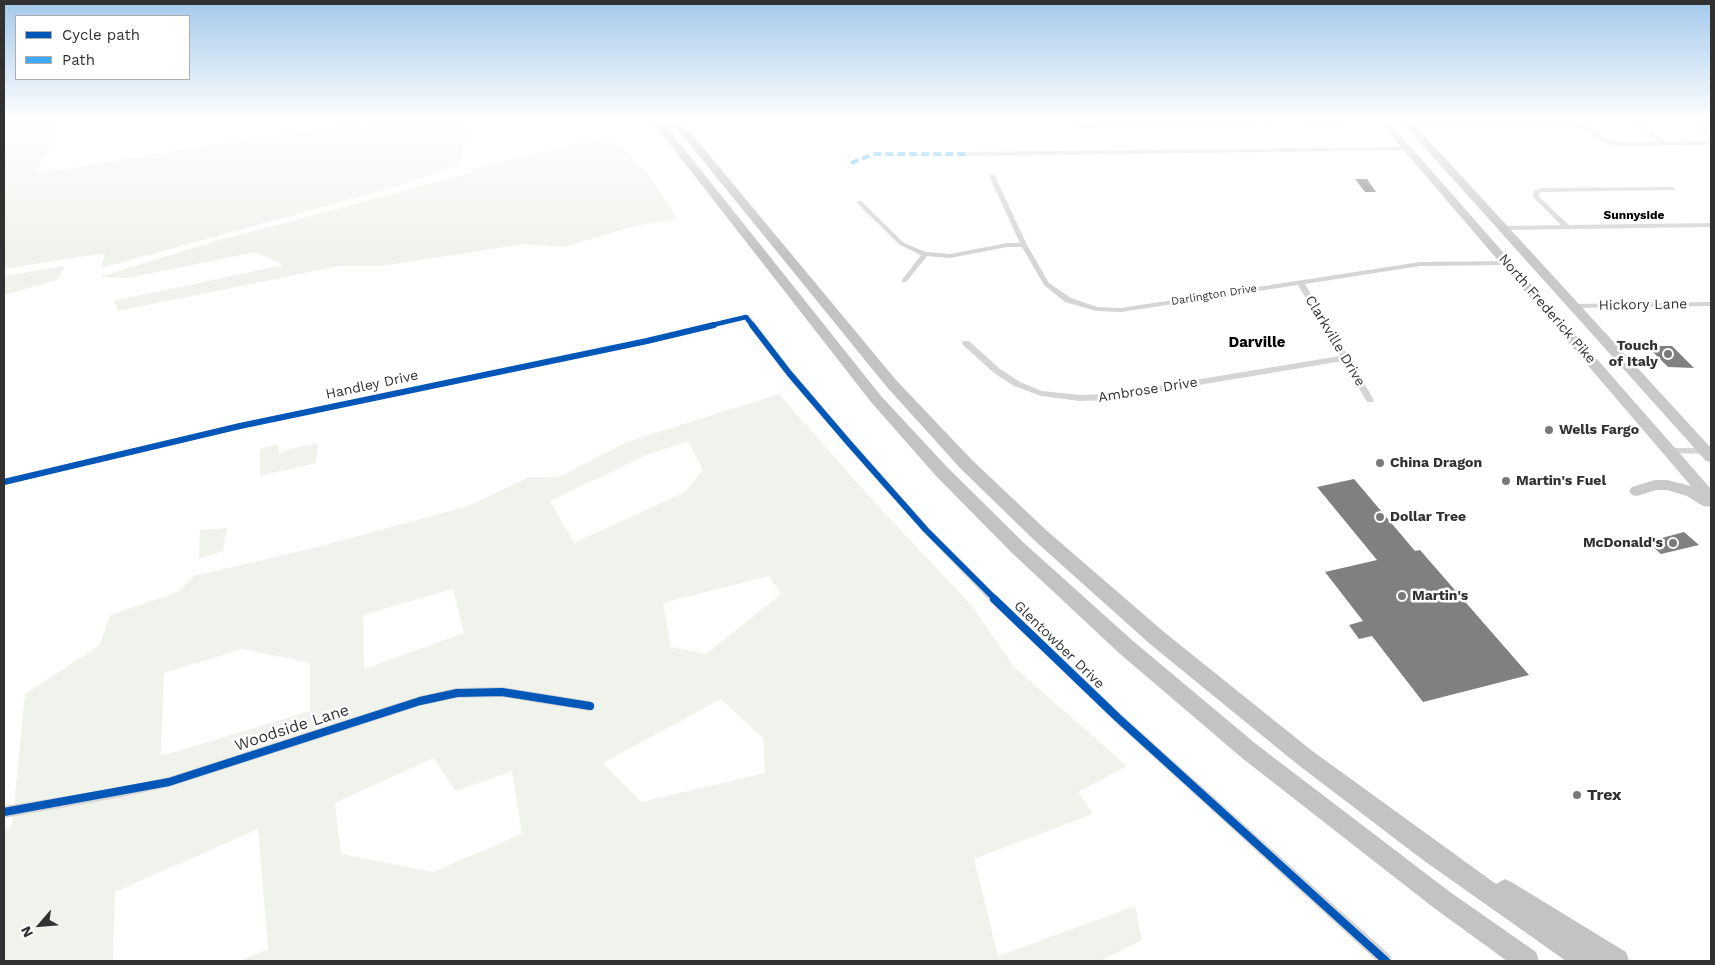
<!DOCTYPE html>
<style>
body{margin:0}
#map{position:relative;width:1715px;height:965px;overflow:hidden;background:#fff;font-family:"Work Sans",sans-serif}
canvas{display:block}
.frame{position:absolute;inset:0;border:5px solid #313131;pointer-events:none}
.legend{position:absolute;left:15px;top:15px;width:175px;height:65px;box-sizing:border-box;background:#fff;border:1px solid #adadad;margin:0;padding:6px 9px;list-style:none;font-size:15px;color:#313131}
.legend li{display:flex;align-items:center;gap:10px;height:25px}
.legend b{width:25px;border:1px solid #adadad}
.north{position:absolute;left:15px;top:900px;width:50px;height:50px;-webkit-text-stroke:4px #fff;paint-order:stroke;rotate:243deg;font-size:14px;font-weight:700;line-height:20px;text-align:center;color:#313131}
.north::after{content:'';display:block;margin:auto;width:18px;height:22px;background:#313131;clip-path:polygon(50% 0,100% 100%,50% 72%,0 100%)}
</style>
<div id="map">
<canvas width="1715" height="965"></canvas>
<div class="frame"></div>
<ul class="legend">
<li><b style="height:6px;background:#0057b8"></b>Cycle path</li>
<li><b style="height:6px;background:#3fa9f5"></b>Path</li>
</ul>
<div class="north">N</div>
</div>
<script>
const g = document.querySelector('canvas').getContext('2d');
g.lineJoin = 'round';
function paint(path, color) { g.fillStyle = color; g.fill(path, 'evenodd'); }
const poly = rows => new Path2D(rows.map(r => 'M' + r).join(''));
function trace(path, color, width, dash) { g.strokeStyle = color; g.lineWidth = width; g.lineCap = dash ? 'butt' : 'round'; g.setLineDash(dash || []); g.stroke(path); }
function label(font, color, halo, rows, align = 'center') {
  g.font = font + ' "Work Sans",sans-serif'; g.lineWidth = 5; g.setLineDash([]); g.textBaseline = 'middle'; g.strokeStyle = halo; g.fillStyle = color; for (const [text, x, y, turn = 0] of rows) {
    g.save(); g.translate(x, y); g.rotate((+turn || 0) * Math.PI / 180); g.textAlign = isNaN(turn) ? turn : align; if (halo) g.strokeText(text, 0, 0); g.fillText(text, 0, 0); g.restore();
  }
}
const green = poly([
 [4,120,62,120,36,173,370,120,479,120,470,122,458,165,384,190,101,268,105,253,4,269],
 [609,136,649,175,677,219,638,225,564,247,524,244,382,266,339,266,118,311,114,301,283,265,256,252,128,278,99,277,220,240,475,172,470,170],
 [65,266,57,280,4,295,4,276],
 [779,394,865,492,972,606,1014,667,1127,766,1078,792,1093,814,974,859,998,956,1135,906,1142,940,1100,961,239,961,268,949,258,829,115,892,113,961,4,961,4,829,12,826,25,694,100,645,110,615,178,592,194,576,318,547,468,506,529,477,559,477,627,442],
 [688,441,703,470,685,492,574,543,550,501,646,455],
 [769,576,781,594,706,654,671,647,663,603],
 [453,589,464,633,364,669,363,615],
 [242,649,310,663,310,711,161,756,164,673],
 [721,699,763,738,765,773,641,802,603,763],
 [433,758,456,791,512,771,522,834,433,872,341,854,335,803],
 [318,443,316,463,260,476,260,449,277,444,279,454,289,449],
 [227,528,223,551,199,559,200,530]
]);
const building = poly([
 [1355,179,1367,179,1376,192,1365,192],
 [1647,346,1672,346,1694,368,1668,367],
 [1354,479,1415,551,1420,550,1529,675,1423,702,1372,636,1359,639,1349,625,1363,621,1325,572,1377,560,1317,487],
 [1684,532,1699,545,1661,554,1647,542]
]);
const street = poly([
 [1364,120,1384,120,1386,121,1383,123,1079,128,1076,126,1079,124,1364,120],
 [1576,120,1582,120,1607,140,1618,142,1659,142,1630,120,1636,120,1666,142,1711,141,1711,145,1618,146,1603,142,1585,128,1409,126,1406,124,1409,122,1581,124,1576,120],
 [1687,120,1693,120,1711,133,1711,137,1687,120],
 [1407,147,1410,149,1409,150,967,156,964,154,967,152,1407,147],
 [992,174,995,176,1027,245,1049,283,1071,298,1097,307,1121,308,1420,262,1508,261,1511,263,1508,265,1420,266,1305,284,1374,400,1373,402,1367,402,1343,361,1109,400,1080,401,1041,396,1014,386,994,373,963,345,962,343,963,341,969,341,1000,369,1020,382,1042,391,1080,395,1109,394,1340,356,1298,285,1121,312,1096,311,1065,302,1044,285,1022,247,1007,247,950,258,927,256,906,282,902,282,902,280,921,255,900,245,857,203,857,201,861,201,904,243,926,252,950,254,1007,243,1020,243,989,176,992,174],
 [1673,187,1675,188,1675,190,1543,192,1539,193,1539,197,1569,225,1711,223,1711,227,1503,230,1500,228,1503,226,1561,225,1533,197,1534,191,1542,188,1673,187],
 [1711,302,1711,306,1574,308,1570,306,1574,304,1711,302],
 [746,315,749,315,792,371,851,440,929,528,993,592,1122,715,1391,956,1392,961,1377,961,1114,721,987,598,923,532,845,444,786,375,744,320,647,343,240,429,4,485,4,479,240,423,647,339,746,315],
 [1670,448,1711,448,1711,454,1667,453,1666,451,1670,448],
 [502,687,590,701,594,703,595,706,594,709,590,711,502,697,457,698,420,706,169,787,111,799,4,818,4,806,111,789,169,777,420,696,457,688,502,687]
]);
const primary = poly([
 [1378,120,1387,120,1711,489,1711,507,1703,506,1687,496,1667,490,1656,490,1637,496,1632,495,1629,491,1632,487,1655,480,1667,480,1691,486,1378,120],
 [1400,120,1410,120,1711,448,1711,462,1706,461,1400,120]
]);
const highway = poly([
 [651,120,661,120,881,396,948,468,1024,543,1133,641,1256,744,1450,892,1536,952,1539,961,1507,961,1434,908,1242,758,1119,653,1012,553,936,476,871,402,651,120],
 [670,120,680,120,896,380,972,460,1046,530,1164,632,1311,750,1496,884,1505,879,1513,883,1626,952,1629,961,1566,961,1423,860,1297,764,1150,644,1034,540,960,468,886,386,670,120]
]);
const quiet = poly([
 [851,163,874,154,967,154]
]);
const cyclewayFar2 = poly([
 [708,326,746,317,753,326]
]);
const cyclewayFar1 = poly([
 [752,325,789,373,848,442,926,530,996,600],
 [4,482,240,426,647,341,714,325]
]);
const cycleway = poly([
 [994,599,1118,718,1386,961],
 [4,812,169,782,420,701,457,693,502,692,590,706]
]);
const markers = [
 [1668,354,5,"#797979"],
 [1549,430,5,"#797979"],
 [1380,463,5,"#797979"],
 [1506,481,5,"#797979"],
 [1380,517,5,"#797979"],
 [1673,543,5,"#797979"],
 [1402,596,5,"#797979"],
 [1577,795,5,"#797979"]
];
const farStreetnames = [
 ["Darlington Drive",1214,295,-9]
];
const farNeighbourhoodnames = [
 ["Sunnyside",1634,215]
];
const streetNames = [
 ["Hickory Lane",1643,305,-1],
 ["North Frederick Pike",1547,309,49],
 ["Clarkville Drive",1335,341,59],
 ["Handley Drive",372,385,-12],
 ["Ambrose Drive",1148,390,-9],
 ["Glentowber Drive",1059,645,44]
];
const poiNames = [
 ["Touch",1658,346,"right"],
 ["of Italy",1658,362,"right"],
 ["Wells Fargo",1559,430],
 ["China Dragon",1390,463],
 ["Martin's Fuel",1516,481],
 ["Dollar Tree",1390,517],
 ["McDonald's",1663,543,"right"],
 ["Martin's",1412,596]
];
const neighbourhoodNames = [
 ["Darville",1257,343]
];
const nearStreetnames = [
 ["Woodside Lane",292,728,-18]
];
const nearPoinames = [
 ["Trex",1587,795]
];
paint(green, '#f0f3ec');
paint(building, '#808080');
paint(street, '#d5d5d5');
paint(primary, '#c9c9c9');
paint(highway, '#c3c3c3');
trace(quiet, '#3fa9f5', 4, [8, 4]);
trace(cyclewayFar2, '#0057b8', 4.5);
trace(cyclewayFar1, '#0057b8', 6);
trace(cycleway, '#0057b8', 8);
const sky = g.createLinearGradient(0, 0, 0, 255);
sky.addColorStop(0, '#a3c9eb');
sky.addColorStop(0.47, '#fff');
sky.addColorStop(1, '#ffffff00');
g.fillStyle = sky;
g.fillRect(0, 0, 1715, 255);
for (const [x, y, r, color] of markers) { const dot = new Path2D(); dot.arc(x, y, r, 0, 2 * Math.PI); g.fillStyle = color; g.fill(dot); trace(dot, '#fff', 2); }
label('11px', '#313131', '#fff', farStreetnames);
label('bold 12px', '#000', '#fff', farNeighbourhoodnames);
label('14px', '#313131', '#fff', streetNames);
label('bold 14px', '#313131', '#fff', poiNames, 'left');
label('bold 15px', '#000', '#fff', neighbourhoodNames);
label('16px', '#313131', '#fff', nearStreetnames);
label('bold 16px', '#313131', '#fff', nearPoinames, 'left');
</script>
